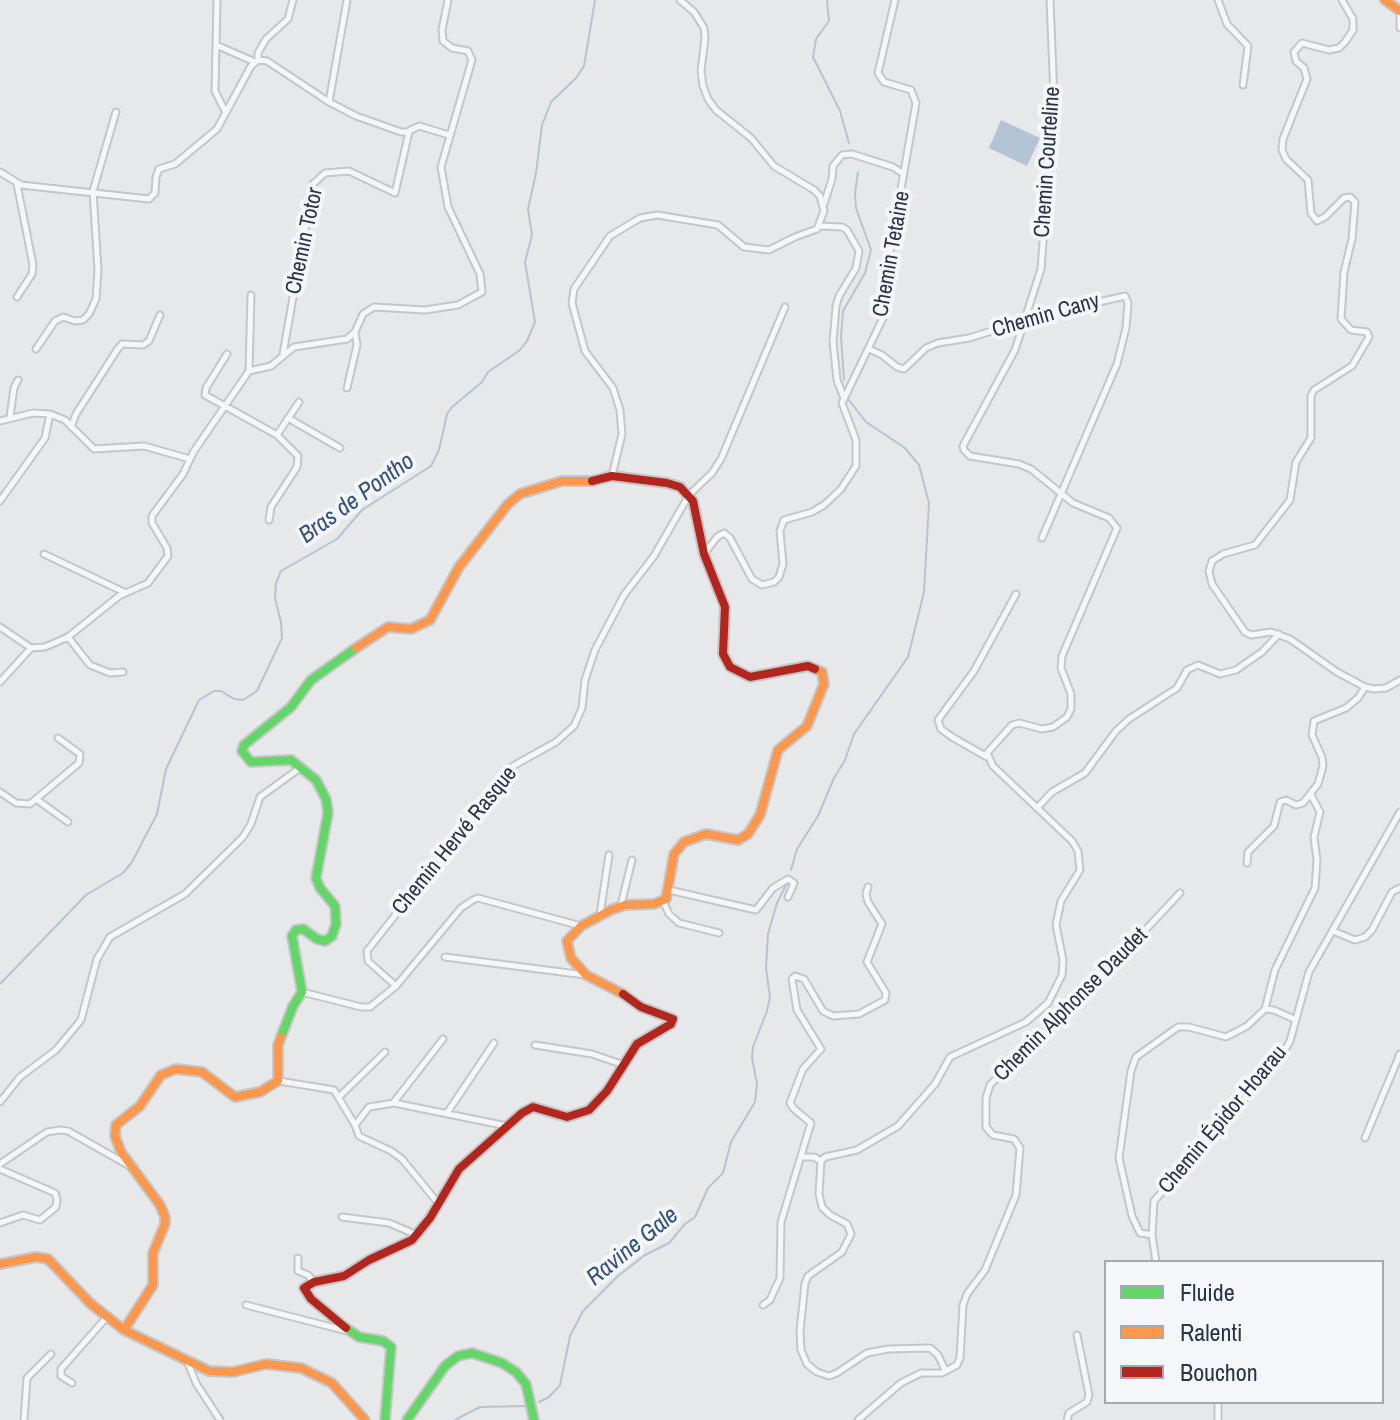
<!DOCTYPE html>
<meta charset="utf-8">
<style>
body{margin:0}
#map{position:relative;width:1400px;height:1420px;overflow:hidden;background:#e6e8ea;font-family:"Archivo Narrow",sans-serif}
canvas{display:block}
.legend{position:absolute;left:1104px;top:1260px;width:280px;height:144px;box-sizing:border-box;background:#f4f6f9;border:2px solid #a4a8b1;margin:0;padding:10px 14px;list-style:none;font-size:24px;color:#2b3444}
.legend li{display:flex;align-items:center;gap:16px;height:40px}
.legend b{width:40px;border:2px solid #a4a8b1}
</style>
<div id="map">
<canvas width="1400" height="1420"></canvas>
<ul class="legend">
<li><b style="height:10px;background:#63d668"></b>Fluide</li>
<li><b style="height:10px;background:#ff974d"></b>Ralenti</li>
<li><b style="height:10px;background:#b3261e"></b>Bouchon</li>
</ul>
</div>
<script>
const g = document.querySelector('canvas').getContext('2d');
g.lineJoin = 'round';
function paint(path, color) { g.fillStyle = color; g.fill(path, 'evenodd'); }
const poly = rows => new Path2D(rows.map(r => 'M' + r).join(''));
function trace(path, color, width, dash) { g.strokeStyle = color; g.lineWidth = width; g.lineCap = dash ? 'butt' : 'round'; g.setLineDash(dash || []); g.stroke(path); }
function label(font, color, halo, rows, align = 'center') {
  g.font = font + ' "Archivo Narrow",sans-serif'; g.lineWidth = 8; g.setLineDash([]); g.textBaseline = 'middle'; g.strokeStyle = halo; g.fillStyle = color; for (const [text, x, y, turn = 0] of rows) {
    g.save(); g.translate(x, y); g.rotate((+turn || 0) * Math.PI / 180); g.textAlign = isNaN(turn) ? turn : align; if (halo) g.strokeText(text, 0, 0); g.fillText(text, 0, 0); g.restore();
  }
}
const water = poly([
 [1001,120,1040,138,1027,166,989,148]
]);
const stream = poly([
 [827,0,829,21,816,39,813,57,840,111,849,143],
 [844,380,841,337,843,311,865,273,871,250,856,208,855,193,858,172],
 [791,870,797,849,818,816,834,778,845,760,854,734,908,657,924,592,929,503,919,465,905,448,866,422,849,400],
 [0,984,86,895,123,873,132,862,157,814,166,769,199,700,214,691,221,691,234,699,243,700,257,691,282,638,281,622,275,598,276,583,281,571,337,539,362,510,431,466,439,450,447,414,452,407,482,382,488,372,520,350,527,341,535,322,525,262,532,235,528,209,536,173,542,125,551,102,576,78,584,66,595,0],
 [539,1402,549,1397,560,1385,570,1336,583,1311,618,1276,645,1255,669,1243,685,1224,695,1217,708,1188,723,1173,731,1142,755,1102,757,1084,752,1058,753,1047,767,1011,770,997,766,968,768,934,777,903,787,883],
 [455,1420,480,1407,526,1406]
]);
const street = poly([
 [217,0,215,91,226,113],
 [1218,0,1227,24,1248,46,1243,85],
 [1342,0,1353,19,1353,30,1345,42,1339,48,1329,50,1302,43,1294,52,1296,61,1304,68,1307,79,1283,139,1282,150,1286,159,1308,180,1311,213,1317,221,1325,217,1344,198,1350,197,1355,202,1352,239,1344,272,1341,319,1351,330,1367,332,1369,337,1352,366,1314,390,1311,396,1311,438,1296,462,1290,500,1255,545,1223,554,1212,561,1209,571,1212,584,1245,632,1251,635,1271,632,1290,639,1337,672,1365,687,1374,689,1386,688,1400,680],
 [1400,15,1400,28],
 [216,45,255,62],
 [258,60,267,61,329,102,356,116,401,132,407,132,419,126,449,135],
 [258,60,258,53,266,39,288,19,293,0],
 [329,102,347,0],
 [0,172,21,185,149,199,155,193,156,177,159,169,175,164,217,129,251,66,258,60],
 [824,204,832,179,833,166,842,155,852,154,893,167,902,173],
 [820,226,842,227,847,230,859,251,856,268,839,296,836,306,833,342,837,380,844,398],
 [17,297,32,274,33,265,17,184],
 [36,349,55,321,63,317,75,321,83,320,89,314,96,299,98,270,93,191,116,112],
 [869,349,882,355,897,367,904,369,926,348,938,343,969,338,1047,314,1125,296,1128,303,1126,328,1117,364,1042,538],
 [227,354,206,388,205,395,277,435,298,456,297,467,271,507,269,520],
 [283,354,313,184,325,173,349,171,395,193,409,132],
 [249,370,251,295],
 [347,388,357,345,355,332],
 [10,417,14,388,18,380],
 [288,418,340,448],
 [0,421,33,413,50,414,65,420,94,449,144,446,190,459],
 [71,427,76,414,117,350,122,344,143,345,149,341,160,315],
 [277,435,299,402],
 [612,476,622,434,620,410,613,388,585,351,572,303,574,289,610,236,640,218,657,215,718,225,744,247,769,250,795,237,817,229,824,211,820,196,814,190,774,166,751,138,716,110,708,99,703,86,701,71,705,38,704,28,694,12,680,0],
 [0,501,45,438,50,414],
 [705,553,717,537,724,533,730,538,752,579,762,585,774,582,779,577,783,564,780,531,784,520,812,512,824,505,841,489,856,466,856,440,842,403,884,316,890,252,916,103,911,90,884,82,878,73,895,0],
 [44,554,126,593],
 [0,627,31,648,45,647,68,637,119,596,148,583,168,556,167,548,152,523,152,516,183,474,194,451,249,371,271,366,294,347,347,339,355,332,363,314,374,307,425,310,458,305,482,292,480,274,448,207,441,167,472,60,468,51,452,48,443,41,442,30,448,0],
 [68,637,90,665,110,673,123,672],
 [0,682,31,648],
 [987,757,952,737,941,729,938,720,974,671,1016,594],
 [0,792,16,803,30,804,79,763,80,754,58,738],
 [36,799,68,822],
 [1037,808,1052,792,1085,773,1116,731,1129,719,1177,688,1187,670,1198,665,1220,674,1236,670,1262,652,1279,634],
 [1247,863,1248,852,1274,826,1280,802,1286,800,1296,805,1303,803,1318,784,1323,766,1322,757,1312,735,1314,721,1346,708,1358,698,1365,687],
 [669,890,756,910,773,888,788,879,794,883,788,897],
 [663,901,669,914,679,923,719,933],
 [621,905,632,860],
 [600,914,609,855],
 [1333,931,1355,940,1365,937,1372,930,1392,892,1400,888],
 [445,957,585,975],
 [396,986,368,961,367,951,513,766,556,742,574,726,582,708,585,680,595,650,624,595,654,556,689,495,712,473,721,459,785,307],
 [302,992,361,1007,370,1007,396,986,461,908,473,900,478,898,581,926],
 [1265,1009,1275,970,1315,888,1317,860,1314,837,1320,812,1311,795],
 [535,1045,592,1054,624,1065],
 [279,1081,334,1090,355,1125,359,1136,391,1151,402,1159,438,1203],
 [340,1096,385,1052],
 [0,1102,20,1077,56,1050,81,1020,97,959,110,937,185,894,243,837,251,824,260,797,300,768],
 [394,1102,443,1039],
 [447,1113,494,1043],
 [356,1124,369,1107,394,1103,507,1126],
 [1365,1138,1400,1054],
 [803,1157,814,1157,821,1161],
 [0,1164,47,1132,60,1130,68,1131,128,1165],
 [0,1169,55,1193,57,1199,56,1207,40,1220,23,1215,0,1223],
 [342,1217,389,1223,417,1235],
 [1152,1235,1140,1233,1132,1216,1119,1158,1131,1071,1136,1057,1178,1027,1189,1027,1226,1037,1247,1026,1265,1009,1274,1010,1294,1019],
 [298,1258,298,1271,308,1275,314,1282],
 [1156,1262,1152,1235,1154,1201,1280,1059,1290,1041,1309,972,1400,812],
 [246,1305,347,1331],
 [763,1305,770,1300,780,1278,781,1222,811,1123,794,1109,790,1103,803,1069,821,1049,797,1010,792,979,795,976,804,979,823,1011,833,1016,859,1014,885,1000,886,993,867,962,882,924,868,902,866,894,868,887],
 [188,1363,196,1383,220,1420],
 [945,1370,938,1355,930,1348,888,1349,867,1353,837,1373,829,1376,817,1372,807,1364,801,1350,800,1331,805,1283,808,1276,842,1252,851,1234,847,1224,830,1215,822,1207,819,1194,821,1161,825,1157,857,1150,898,1126,935,1084,950,1057,1026,1022,1048,1003,1062,975,1063,960,1056,925,1061,901,1080,870,1078,851,1072,841,993,766,987,753,1012,725,1019,723,1042,729,1053,727,1067,717,1071,709,1071,694,1061,668,1062,656,1117,528,1109,518,1073,503,1031,469,1019,464,970,456,964,450,963,446,1015,350,1041,269,1054,98,1050,0],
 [72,1383,61,1376,61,1369,106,1318],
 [24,1420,27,1378,51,1354],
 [858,1420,901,1383,921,1373,942,1373,957,1365,960,1358,963,1305,967,1294,985,1270,1016,1195,1020,1148,1014,1139,993,1135,986,1127,986,1098,990,1085,1035,1039,1063,1018,1180,893],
 [1067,1420,1069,1413,1087,1402,1089,1395,1077,1335],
 [1218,1420,1218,1402]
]);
const fast = poly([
 [281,1037,293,1006,302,992,292,936,296,930,303,929,317,939,325,941,332,936,336,924,335,906,320,888,316,878,328,813,326,799,316,780,291,760,251,762,242,751,244,745,291,707,311,680,356,648],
 [346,1328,359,1337,383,1341,391,1347,385,1420],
 [407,1420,445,1366,458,1356,472,1353,502,1363,516,1372,526,1384,534,1420]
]);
const slow = poly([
 [1385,0,1400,11],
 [356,648,388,627,411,629,430,620,459,567,508,504,520,494,562,481,592,481],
 [623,994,586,975,571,958,567,941,581,926,611,910,625,905,654,904,666,899,674,854,684,842,706,834,738,840,748,834,760,815,778,750,807,726,824,684,822,672,815,669],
 [0,1264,36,1257,48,1259,91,1304,124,1330,209,1371,233,1372,266,1364,301,1368,332,1383,365,1420],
 [124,1330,153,1285,153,1253,165,1224,165,1217,160,1205,121,1152,115,1136,116,1125,140,1106,161,1075,176,1069,202,1072,235,1097,260,1092,278,1081,278,1045,281,1037]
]);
const jam = poly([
 [592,481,612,476,667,483,680,487,693,501,704,554,725,607,723,654,730,667,750,677,808,666,815,669],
 [346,1328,311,1299,304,1288,314,1282,344,1276,369,1260,412,1240,430,1218,459,1169,522,1113,533,1107,567,1117,589,1110,607,1091,637,1044,671,1024,673,1019,641,1007,623,994]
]);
const streetNames = [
 ["Chemin Courteline",1048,162,-86],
 ["Chemin Totor",305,241,-78],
 ["Chemin Tetaine",892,254,-80],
 ["Chemin Cany",1046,316,-16],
 ["Chemin Hervé Rasque",455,841,-51],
 ["Chemin Alphonse Daudet",1071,1005,-45],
 ["Chemin Épidor Hoarau",1223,1120,-50]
];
const waterNames = [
 ["Bras de Pontho",357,499,-36],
 ["Ravine Gale",633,1247,-39]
];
paint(water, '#b4c4d4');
trace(stream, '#b4c4d4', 2);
trace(street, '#c4c6c8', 9);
trace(fast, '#c4c6c8', 12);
trace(slow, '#c4c6c8', 12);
trace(jam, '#c4c6c8', 12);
trace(street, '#f5f6f7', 5);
trace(fast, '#63d668', 8);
trace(slow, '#ff974d', 8);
trace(jam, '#b3261e', 8);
label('22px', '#2b3444', '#f4f6f9', streetNames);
label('italic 24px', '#345279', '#f4f6f9', waterNames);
</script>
